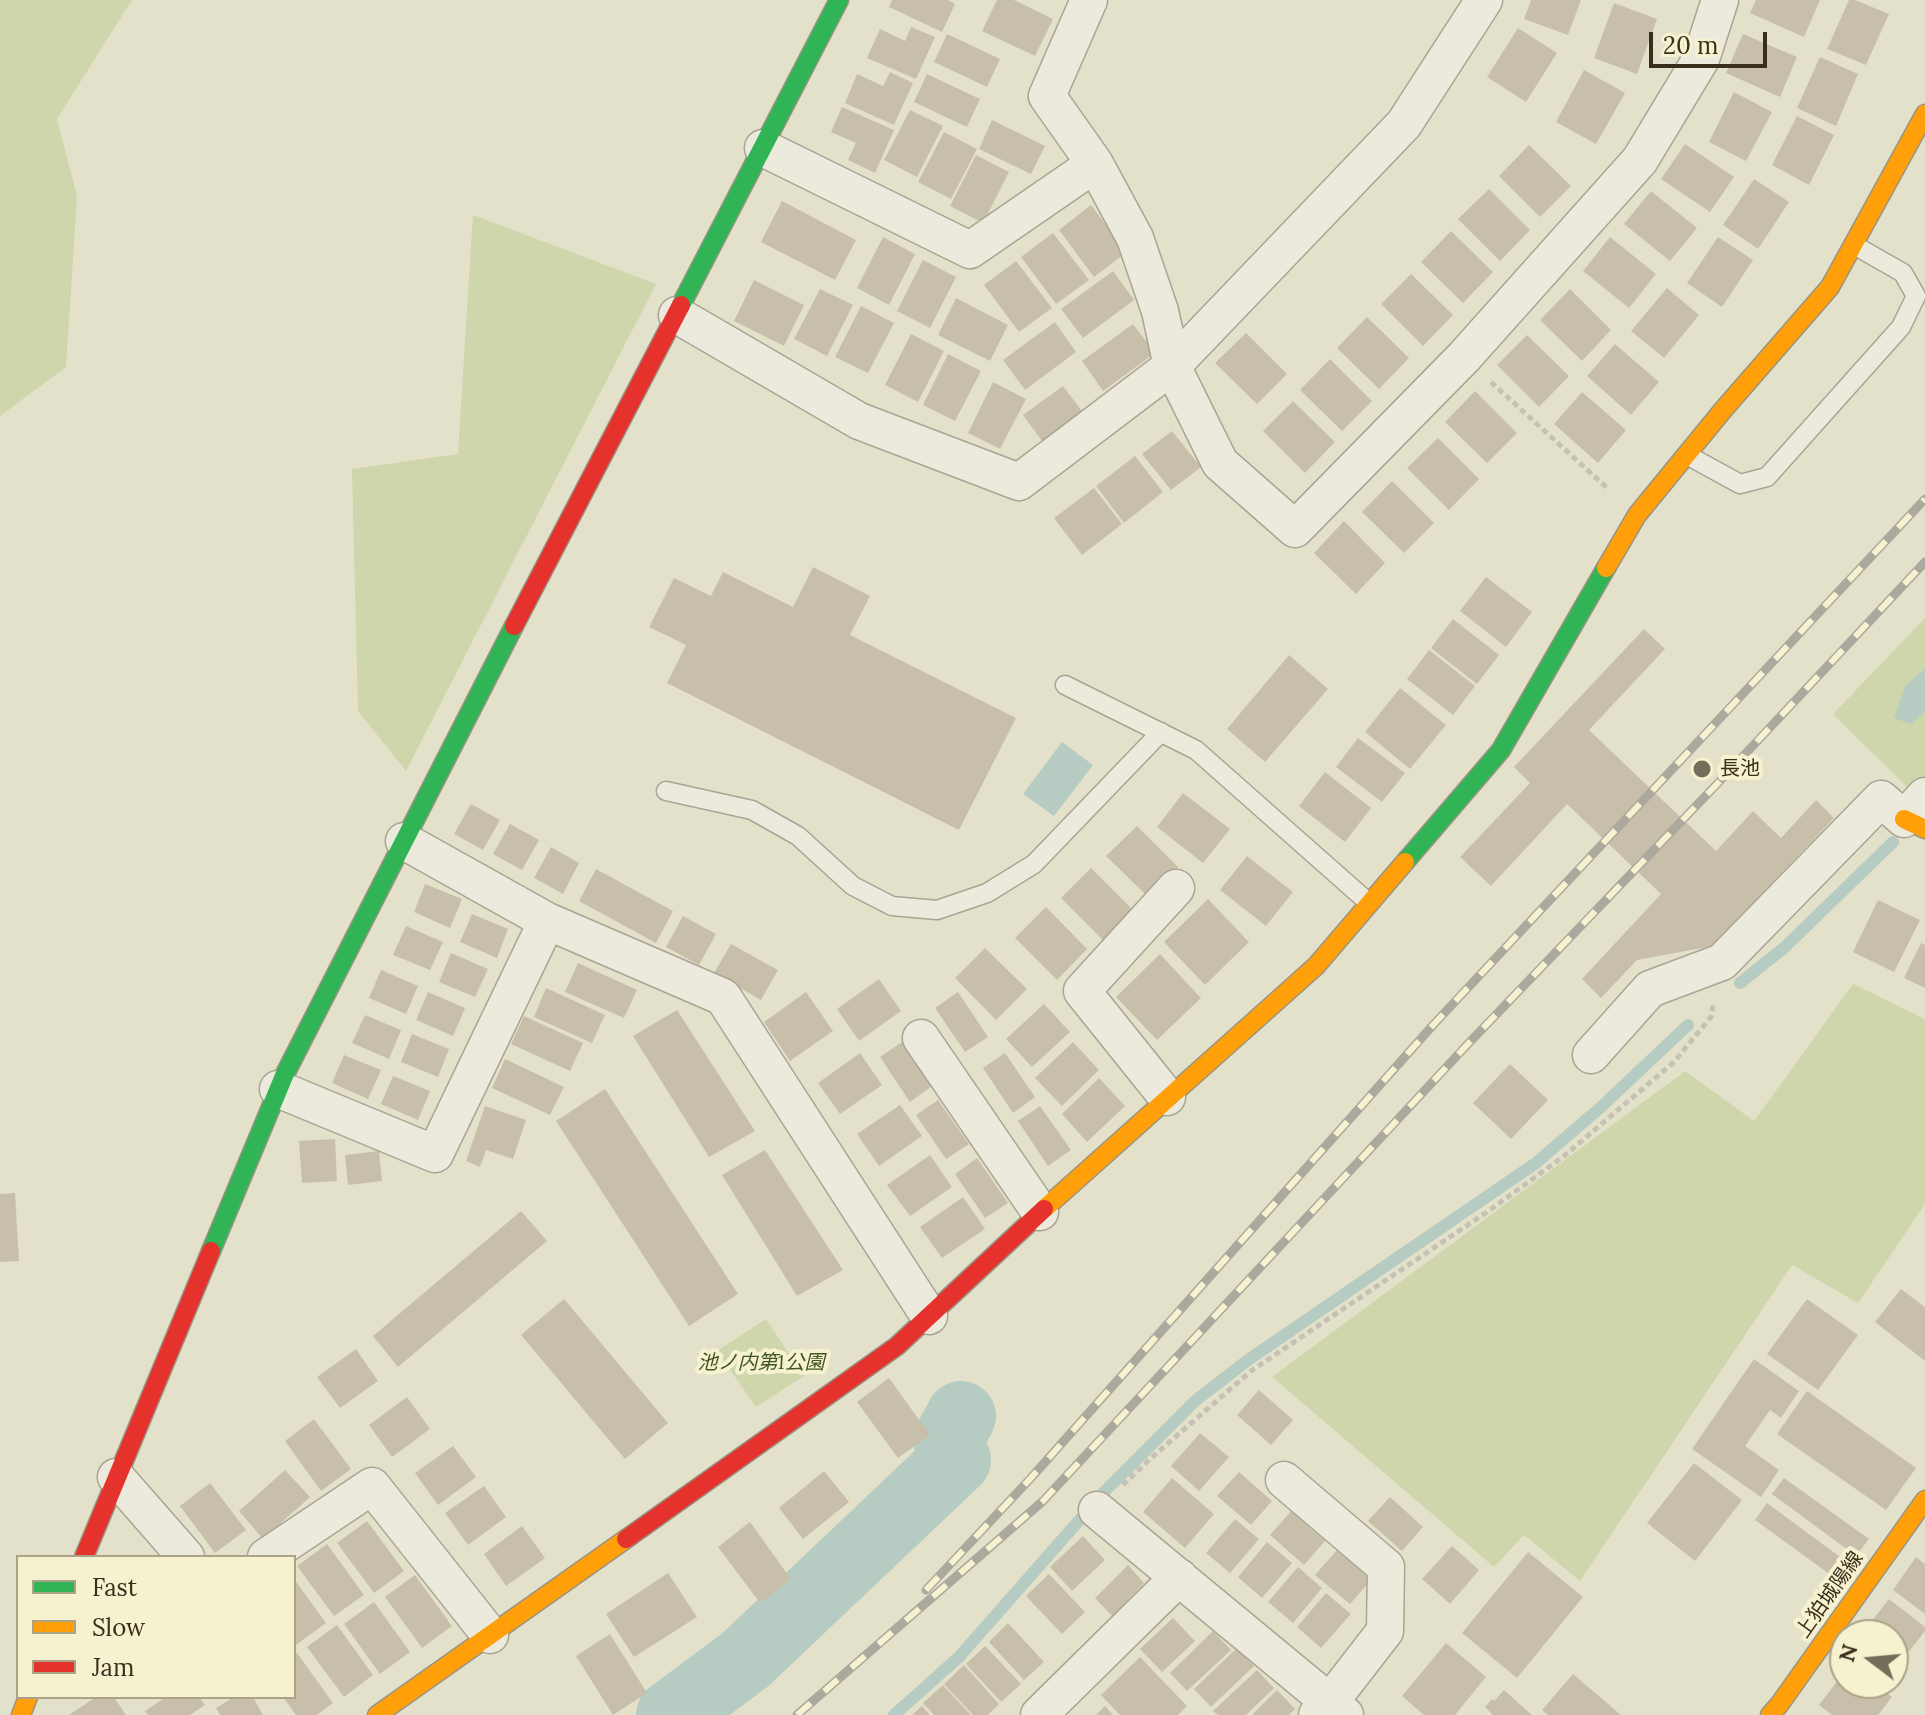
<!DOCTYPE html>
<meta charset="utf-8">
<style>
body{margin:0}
#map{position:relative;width:1925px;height:1715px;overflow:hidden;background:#e4e1ca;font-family:Lora,serif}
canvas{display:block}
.legend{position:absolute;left:16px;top:1555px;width:280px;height:144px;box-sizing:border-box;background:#f6f1cf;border:2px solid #aaa387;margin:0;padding:10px 14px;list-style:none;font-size:24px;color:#382e1c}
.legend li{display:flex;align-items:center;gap:16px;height:40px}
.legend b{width:40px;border:2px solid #aaa387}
.north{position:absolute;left:1829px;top:1619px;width:80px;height:80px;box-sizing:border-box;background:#f6f1cf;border:2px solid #aaa387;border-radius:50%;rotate:286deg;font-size:22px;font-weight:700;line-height:32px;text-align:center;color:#382e1c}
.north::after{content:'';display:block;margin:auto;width:28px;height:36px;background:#746d59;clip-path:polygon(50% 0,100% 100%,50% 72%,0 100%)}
.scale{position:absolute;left:1649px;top:32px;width:118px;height:36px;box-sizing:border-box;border:4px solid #382e1c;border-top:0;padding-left:10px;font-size:24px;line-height:28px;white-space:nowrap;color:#382e1c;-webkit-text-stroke:6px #f6f1cf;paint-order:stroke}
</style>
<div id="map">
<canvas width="1925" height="1715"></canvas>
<ul class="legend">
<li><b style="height:10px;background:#30b455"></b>Fast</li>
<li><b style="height:10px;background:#ff9f0a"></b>Slow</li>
<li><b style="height:10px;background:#e5322d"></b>Jam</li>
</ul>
<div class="north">N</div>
<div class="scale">20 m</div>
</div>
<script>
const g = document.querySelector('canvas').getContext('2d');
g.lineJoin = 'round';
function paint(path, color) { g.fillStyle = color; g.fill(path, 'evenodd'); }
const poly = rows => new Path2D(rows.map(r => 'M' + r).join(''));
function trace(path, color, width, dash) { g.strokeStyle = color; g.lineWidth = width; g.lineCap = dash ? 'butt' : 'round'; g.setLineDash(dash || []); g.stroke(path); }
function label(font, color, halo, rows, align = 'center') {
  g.font = font + ' Lora,"Noto Sans JP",serif'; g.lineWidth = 8; g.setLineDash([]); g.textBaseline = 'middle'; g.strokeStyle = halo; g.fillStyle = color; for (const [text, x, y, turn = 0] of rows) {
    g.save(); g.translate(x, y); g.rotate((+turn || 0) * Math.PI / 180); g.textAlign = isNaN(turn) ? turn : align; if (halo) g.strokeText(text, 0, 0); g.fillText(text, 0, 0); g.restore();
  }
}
const green = poly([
 [0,0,132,0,57,119,77,196,66,367,0,416],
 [473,215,656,284,406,771,358,711,352,469,458,454],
 [1925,618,1925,780,1913,793,1833,714],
 [1853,984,1925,1019,1925,1204,1858,1303,1792,1265,1580,1581,1524,1535,1494,1567,1272,1377,1685,1071,1754,1121],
 [766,1319,804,1376,756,1407,717,1351]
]);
const water = poly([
 [1925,669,1925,712,1911,724,1894,718,1905,686],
 [1062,742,1093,765,1054,816,1023,794],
 [967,1449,970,1473,891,1564,845,1566]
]);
const stream = poly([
 [1740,983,1785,947,1893,842],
 [894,1715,959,1657,1105,1491,1195,1401,1248,1360,1536,1163,1601,1107,1688,1025]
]);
const river = poly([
 [671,1715,745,1660,956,1460,948,1440,961,1416]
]);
const building = poly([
 [892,0,948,0,955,4,942,32,889,7],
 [997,0,1014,0,1053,19,1035,56,982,31],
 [1531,0,1581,0,1568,35,1524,19],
 [1756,0,1820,0,1804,37,1750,13],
 [1849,0,1855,0,1889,14,1866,65,1827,49],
 [1614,3,1657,19,1637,74,1594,58],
 [911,27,935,37,916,79,867,58,880,29,905,41],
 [1518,28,1557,53,1526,102,1487,77],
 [947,34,1000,59,987,87,934,62],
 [1743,34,1797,57,1780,97,1726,73],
 [1820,57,1858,74,1836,126,1797,108],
 [1584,70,1625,93,1596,144,1556,122],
 [890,72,913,83,894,125,845,103,857,74,883,86],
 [927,74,980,99,967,127,914,102],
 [1734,92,1772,112,1746,161,1709,142],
 [842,107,894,130,875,173,848,160,856,143,831,132],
 [910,110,943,126,917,177,884,160],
 [1797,116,1834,135,1809,185,1772,165],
 [992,120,1045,146,1031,174,979,149],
 [944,132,977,149,951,199,918,182],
 [1685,144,1734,177,1710,212,1661,179],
 [1529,145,1571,186,1540,217,1499,176],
 [976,155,1009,172,983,223,950,206],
 [1754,179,1789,202,1758,249,1723,225],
 [1489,189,1530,230,1500,261,1458,219],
 [1651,191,1697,228,1670,261,1624,224],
 [782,201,856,240,835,280,761,242],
 [1091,205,1127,252,1094,277,1059,230],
 [1451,231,1493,272,1463,303,1421,262],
 [1053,233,1089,280,1056,304,1021,257],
 [883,237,915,254,889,305,857,288],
 [1610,237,1656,274,1629,308,1583,271],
 [1718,237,1753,260,1722,307,1687,283],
 [923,260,956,277,930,328,897,311],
 [1016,261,1052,308,1019,332,984,285],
 [1113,271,1134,300,1083,338,1061,309],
 [1411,274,1453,315,1423,346,1381,304],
 [754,280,804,305,784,346,734,321],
 [1667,288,1699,315,1664,358,1631,331],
 [820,289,853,305,827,356,794,339],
 [1570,289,1611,330,1582,361,1540,320],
 [956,298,1008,325,990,361,938,335],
 [861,306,894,323,868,373,835,357],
 [1367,317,1409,358,1379,389,1337,348],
 [1055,322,1076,352,1025,390,1003,360],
 [1133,324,1155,353,1103,391,1082,361],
 [1246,333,1287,374,1257,404,1215,363],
 [911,334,944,351,918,402,885,385],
 [1527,335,1569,376,1539,407,1497,365],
 [1615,344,1659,382,1631,415,1587,376],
 [948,354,981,371,955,421,923,405],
 [1330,359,1372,401,1342,431,1300,390],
 [993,382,1026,399,1000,449,968,433],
 [1063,386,1085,415,1045,445,1023,415],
 [1475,391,1517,433,1487,463,1445,422],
 [1582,392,1626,430,1598,463,1554,424],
 [1293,401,1335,442,1305,473,1263,431],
 [1172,431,1201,467,1171,490,1142,454],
 [1438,438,1479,479,1449,510,1407,468],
 [1135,456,1163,492,1124,523,1096,486],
 [1392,481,1434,523,1404,553,1362,512],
 [1094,488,1122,524,1082,555,1054,518],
 [1344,521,1385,563,1356,594,1314,553],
 [813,567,870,596,850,635,1016,718,959,830,667,683,686,645,649,627,674,578,711,596,723,572,793,607],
 [1486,577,1532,612,1506,647,1460,611],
 [1453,619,1499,655,1477,684,1431,648],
 [1644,629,1665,649,1589,730,1716,851,1753,811,1781,838,1816,800,1834,818,1713,946,1637,960,1601,998,1582,979,1661,894,1567,804,1491,886,1460,857,1530,783,1514,767],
 [1429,650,1475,686,1453,715,1407,679],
 [1289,655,1328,689,1265,762,1227,729],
 [1400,688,1446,725,1410,769,1365,732],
 [1358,738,1405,773,1382,802,1336,767],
 [1325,772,1371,808,1345,842,1299,806],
 [1183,793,1230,829,1203,863,1157,827],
 [471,804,500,820,483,850,454,834],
 [510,824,539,840,522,870,493,854],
 [1137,826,1178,867,1148,897,1106,856],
 [551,847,579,863,563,894,534,878],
 [1247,856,1293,892,1266,926,1220,890],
 [1091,868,1133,910,1103,940,1061,898],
 [596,869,673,911,656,943,579,901],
 [425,884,462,899,450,928,414,912],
 [1208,899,1249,942,1205,985,1164,942],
 [1878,900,1920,920,1894,972,1853,952],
 [1046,907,1087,949,1057,980,1015,938],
 [472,914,508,929,497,958,460,942],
 [683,916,716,934,699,965,666,947],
 [406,926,443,942,430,970,393,955],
 [1921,943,1925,945,1925,988,1904,978],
 [731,944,778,970,761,1000,714,973],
 [985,948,1027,989,996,1020,955,978],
 [451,953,488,969,475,997,439,982],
 [1160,954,1201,998,1157,1040,1116,997],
 [578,963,637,990,624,1018,565,992],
 [381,970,418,986,406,1014,369,998],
 [879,979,901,1011,859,1041,837,1009],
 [546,988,605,1015,592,1043,534,1017],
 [428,992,465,1008,453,1036,416,1020],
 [806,992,833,1031,790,1061,764,1022],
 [958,992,988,1037,965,1052,935,1008],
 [1044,1004,1070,1032,1032,1067,1006,1039],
 [677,1010,755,1131,709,1157,633,1036],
 [365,1015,401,1030,389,1059,352,1043],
 [524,1016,583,1043,570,1071,511,1044],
 [412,1034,449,1049,438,1077,401,1062],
 [902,1042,932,1086,910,1102,880,1057],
 [1073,1042,1099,1070,1062,1106,1035,1078],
 [860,1053,882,1085,840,1114,818,1083],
 [1005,1053,1035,1097,1013,1113,983,1068],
 [344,1055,381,1070,368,1099,332,1083],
 [505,1059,564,1087,550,1115,492,1088],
 [1510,1064,1548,1100,1511,1139,1473,1103],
 [393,1076,430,1091,418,1120,381,1104],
 [1099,1078,1125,1106,1087,1142,1062,1114],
 [605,1089,738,1294,689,1326,556,1121],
 [938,1100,969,1144,946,1159,916,1115],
 [900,1105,922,1136,879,1166,857,1134],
 [485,1106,526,1120,513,1159,486,1150,480,1167,466,1161],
 [1040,1106,1071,1150,1048,1166,1018,1121],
 [335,1139,337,1181,302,1183,299,1141],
 [765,1150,843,1270,797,1296,722,1175],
 [379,1151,382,1181,348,1185,345,1155],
 [930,1155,952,1187,910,1216,887,1185],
 [977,1158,1008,1203,985,1218,955,1174],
 [15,1193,19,1261,0,1262,0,1194],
 [963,1197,985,1229,942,1258,920,1227],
 [521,1211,547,1241,398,1367,373,1336],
 [1901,1289,1925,1307,1925,1361,1875,1322],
 [564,1299,668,1423,625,1459,521,1335],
 [1807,1299,1858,1335,1818,1390,1767,1354],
 [356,1349,378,1381,340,1408,317,1377],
 [1754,1359,1799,1391,1781,1418,1770,1410,1745,1446,1779,1470,1761,1497,1692,1449],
 [889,1378,930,1435,898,1458,857,1402],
 [1259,1390,1293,1420,1271,1445,1237,1415],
 [1807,1391,1916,1468,1886,1510,1777,1434],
 [407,1397,430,1429,392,1457,369,1425],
 [314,1419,351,1469,321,1491,285,1441],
 [1200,1433,1229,1457,1199,1491,1171,1466],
 [453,1446,476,1477,438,1505,415,1473],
 [1694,1463,1742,1500,1695,1561,1647,1523],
 [285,1470,310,1497,263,1539,239,1511],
 [824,1471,849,1502,803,1539,779,1508],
 [1239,1472,1272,1501,1251,1525,1217,1496],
 [1172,1478,1214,1514,1185,1548,1143,1512],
 [1784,1478,1869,1539,1856,1556,1772,1494],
 [210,1483,246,1530,215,1553,180,1506],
 [484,1486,506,1517,468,1545,445,1513],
 [1390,1497,1423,1527,1402,1551,1368,1521],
 [1767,1503,1851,1565,1839,1581,1755,1520],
 [1291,1511,1325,1541,1304,1565,1270,1535],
 [1235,1519,1259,1539,1230,1573,1206,1553],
 [367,1521,404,1571,374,1593,337,1543],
 [750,1522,791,1579,760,1603,718,1547],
 [522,1526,545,1558,506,1586,484,1554],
 [1083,1536,1105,1560,1072,1591,1050,1567],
 [1267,1542,1292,1563,1262,1598,1238,1577],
 [327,1544,364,1595,334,1616,297,1566],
 [1452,1546,1479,1570,1450,1604,1422,1579],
 [1337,1550,1371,1580,1350,1604,1315,1575],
 [1528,1552,1583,1597,1517,1678,1462,1633],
 [1916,1557,1925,1564,1925,1614,1893,1590],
 [1128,1565,1144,1583,1112,1616,1095,1598],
 [1298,1567,1322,1588,1293,1623,1268,1602],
 [668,1573,697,1617,634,1657,606,1614],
 [1049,1574,1085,1612,1062,1634,1026,1596],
 [415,1575,452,1626,422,1648,385,1597],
 [294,1579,326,1623,296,1645,294,1642],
 [1326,1593,1351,1614,1321,1648,1297,1627],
 [1889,1599,1925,1627,1925,1631,1893,1672,1893,1635,1861,1635],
 [374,1602,410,1652,380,1674,344,1624],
 [1173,1618,1195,1641,1162,1672,1140,1649],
 [1008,1623,1044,1662,1024,1680,989,1642],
 [337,1625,373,1675,344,1697,307,1647],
 [1213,1631,1231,1650,1187,1691,1170,1673],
 [610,1634,647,1693,613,1715,576,1656],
 [1446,1643,1486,1677,1455,1715,1424,1715,1402,1696],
 [985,1646,1021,1684,1001,1702,966,1664],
 [1237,1648,1254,1666,1211,1707,1194,1689],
 [297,1653,333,1703,317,1715,296,1715,283,1697,294,1697,294,1655],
 [1140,1657,1187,1706,1178,1715,1120,1715,1101,1695],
 [964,1665,999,1704,988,1715,973,1715,944,1684],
 [1257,1670,1274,1688,1246,1715,1218,1715,1213,1711],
 [1845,1671,1845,1683,1873,1683,1892,1697,1878,1715,1832,1715,1819,1705],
 [1573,1674,1621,1715,1548,1715,1542,1710],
 [943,1685,971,1715,934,1715,923,1703],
 [1277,1690,1295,1709,1289,1715,1252,1715],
 [1504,1690,1532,1715,1493,1715,1485,1707,1492,1699,1494,1701],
 [96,1697,114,1697,126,1715,69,1715],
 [166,1697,199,1697,205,1705,190,1715,148,1715,145,1711],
 [234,1697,253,1697,263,1715,220,1715,216,1708],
 [922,1706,930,1715,912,1715],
 [1105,1706,1113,1715,1096,1715]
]);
const path = poly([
 [1491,382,1607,488],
 [1123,1485,1150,1459,1251,1371,1490,1210,1564,1156,1673,1063,1711,1017,1713,1005]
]);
const lane = poly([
 [1687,455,1740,484,1767,477,1901,327,1916,296,1903,273,1854,245],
 [1065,685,1196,750,1369,903],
 [666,791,752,810,798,836,853,886,892,906,937,910,987,893,1034,864,1161,732]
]);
const street = poly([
 [1089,0,1047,96,1095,164,1135,238,1160,311,1172,366,1220,463,1295,529,1464,357,1640,160,1701,59,1720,0],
 [763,148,970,250,1095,164],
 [677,315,859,421,1019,482,1172,366,1404,124,1484,0],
 [404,841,547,921,723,997,929,1316],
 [921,1038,1040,1212],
 [1591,1055,1650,989,1722,962,1881,799,1904,819,1925,796],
 [278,1089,435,1154,547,921],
 [1167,1097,1082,991,1176,888],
 [116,1477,186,1557],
 [1284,1480,1386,1567,1385,1631,1330,1702,1317,1715],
 [1097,1510,1345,1715],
 [266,1557,372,1486,490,1635],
 [1039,1715,1179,1577]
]);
const fast = poly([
 [681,305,839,0],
 [1405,862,1501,750,1606,568],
 [211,1251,284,1076,514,626]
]);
const slow = poly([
 [1606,568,1637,515,1723,410,1830,287,1925,114],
 [1904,819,1925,829],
 [1044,1209,1316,966,1405,862],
 [21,1715,28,1697],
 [377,1715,626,1539],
 [1770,1715,1779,1705,1925,1500]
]);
const jam = poly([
 [514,626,681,305],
 [626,1539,897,1346,1044,1209],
 [84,1557,211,1251]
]);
const rail = poly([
 [926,1590,1030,1479,1434,1024,1925,499],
 [797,1715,1043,1501,1466,1046,1718,783,1925,562]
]);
const markers = [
 [1702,769,10,"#746d59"]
];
const poiNames = [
 ["長池",1720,769]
];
const parkNames = [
 ["池ノ内第1公園",761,1363]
];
const streetNames = [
 ["上狛城陽線",1830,1595,-55]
];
paint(green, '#cfd6ac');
paint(water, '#b6cbc1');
trace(stream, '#b6cbc1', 12);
trace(river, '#b6cbc1', 70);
paint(building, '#c8bfab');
trace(lane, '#a9a494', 21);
trace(street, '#a9a494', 39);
trace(fast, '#989484', 21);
trace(slow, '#989484', 21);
trace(jam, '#989484', 21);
trace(path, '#c5c1b3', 5, [6, 4]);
trace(lane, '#eceadd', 18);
trace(street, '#eceadd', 36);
trace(fast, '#30b455', 18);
trace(slow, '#ff9f0a', 18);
trace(jam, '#e5322d', 18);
trace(rail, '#aba89d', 9);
trace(rail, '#f6f1cf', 6, [18]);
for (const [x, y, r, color] of markers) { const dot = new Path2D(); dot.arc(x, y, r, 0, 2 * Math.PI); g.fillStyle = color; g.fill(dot); trace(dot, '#f6f1cf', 3); }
label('20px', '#382e1c', '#f6f1cf', poiNames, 'left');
label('italic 20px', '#405522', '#f6f1cf', parkNames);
label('20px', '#382e1c', '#f6f1cf', streetNames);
</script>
